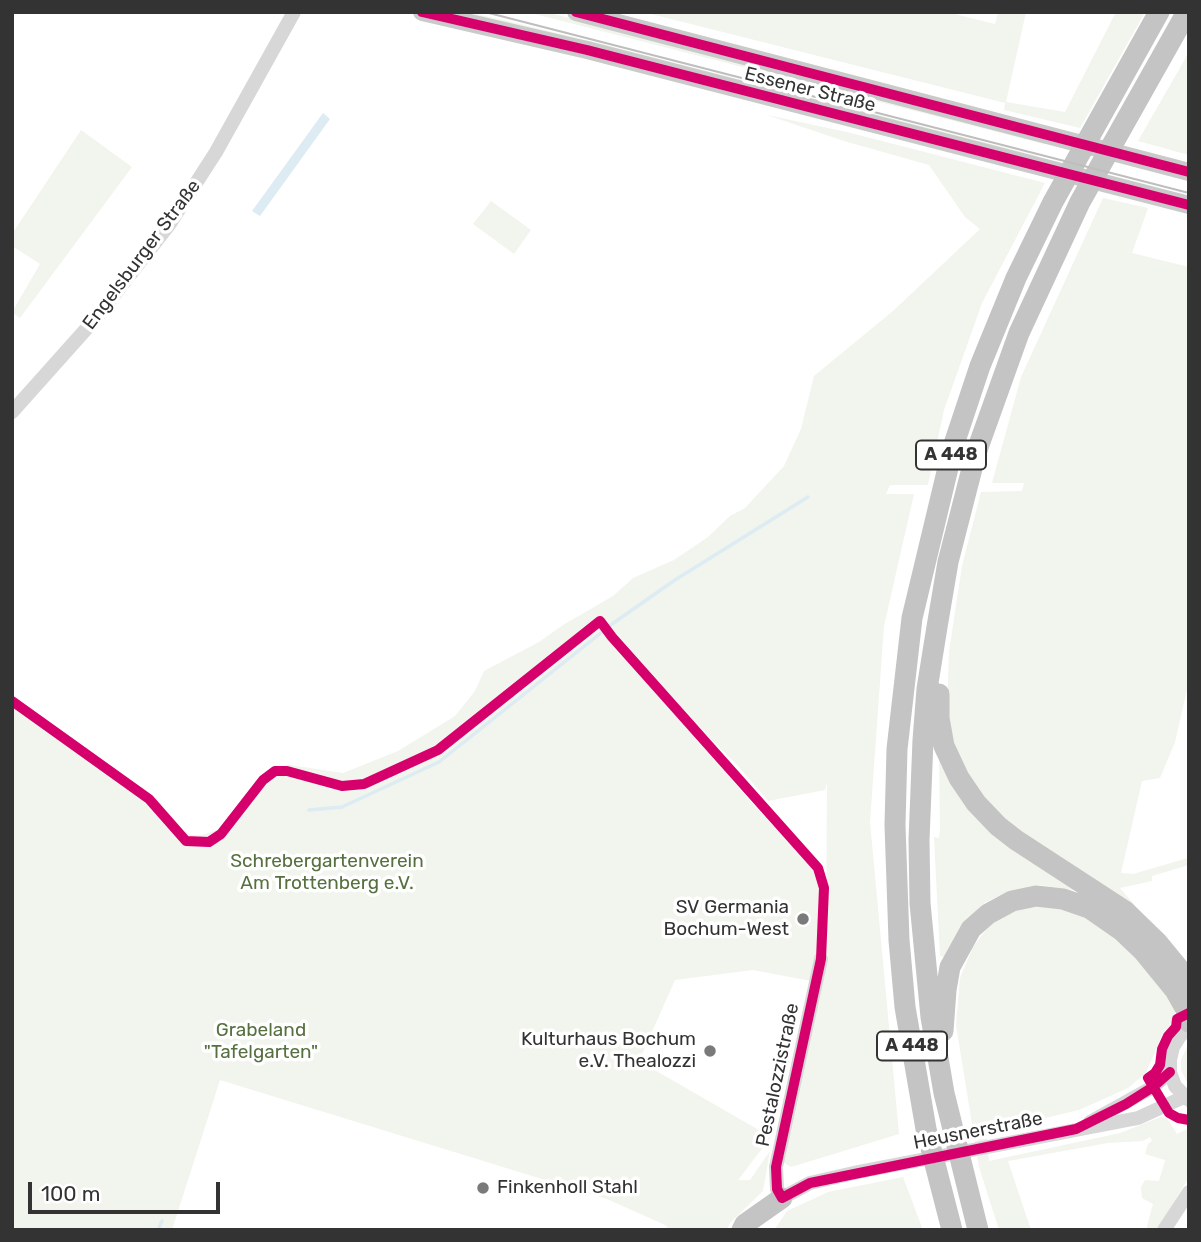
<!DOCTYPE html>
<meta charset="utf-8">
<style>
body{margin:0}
#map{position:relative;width:1201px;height:1242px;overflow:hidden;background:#fff;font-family:Rubik,sans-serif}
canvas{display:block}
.frame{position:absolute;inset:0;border:14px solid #333;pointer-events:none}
.scale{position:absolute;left:28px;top:1182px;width:192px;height:32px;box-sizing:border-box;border:4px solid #333;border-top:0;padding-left:9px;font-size:21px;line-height:24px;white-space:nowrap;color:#333;-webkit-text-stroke:5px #fff;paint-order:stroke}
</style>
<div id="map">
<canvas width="1201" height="1242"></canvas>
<div class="frame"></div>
<div class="scale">100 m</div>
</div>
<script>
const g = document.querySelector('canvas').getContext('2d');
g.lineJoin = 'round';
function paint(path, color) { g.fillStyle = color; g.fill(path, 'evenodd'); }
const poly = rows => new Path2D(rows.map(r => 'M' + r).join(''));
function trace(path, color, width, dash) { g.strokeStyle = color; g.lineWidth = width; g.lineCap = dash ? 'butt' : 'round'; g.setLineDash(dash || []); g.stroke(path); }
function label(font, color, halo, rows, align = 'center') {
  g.font = font + ' Rubik,sans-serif'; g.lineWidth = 7; g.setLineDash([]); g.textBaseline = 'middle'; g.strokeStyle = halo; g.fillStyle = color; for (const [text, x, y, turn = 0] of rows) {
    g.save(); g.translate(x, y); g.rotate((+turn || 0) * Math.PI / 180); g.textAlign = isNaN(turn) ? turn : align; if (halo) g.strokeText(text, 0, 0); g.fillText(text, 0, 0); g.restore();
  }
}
const green = poly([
 [452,12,465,12,503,20,598,43,1038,156,1036,159],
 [527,12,550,13,1046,142,1044,144],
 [643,12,947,12,995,24,998,12,1026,12,1006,102,1065,112,1116,12,1145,12,1080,128,1004,110,1005,103],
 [1189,52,1189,155,1138,141],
 [767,115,847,132,1045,183,982,303,944,410,928,485,890,485,886,494,914,494,884,626,870,822,899,1134,791,1167,781,1161,826,951,827,782,825,790,768,801,738,766,674,702,617,635,611,640,761,813,815,870,822,889,819,948,811,981,753,970,675,980,639,1061,771,1137,738,1180,750,1180,770,1151,763,1191,730,1223,727,1230,670,1230,665,1225,607,1199,220,1080,172,1230,12,1230,12,695,156,798,184,831,192,835,202,835,217,830,254,787,274,768,290,765,343,773,398,751,455,716,475,691,484,671,539,642,563,625,613,596,633,578,674,560,708,537,730,516,745,508,784,466,801,429,814,376,893,311,980,229,965,217,929,165,844,141],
 [81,130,132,167,20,318,12,312,40,264,12,246,12,234],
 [1103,198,1148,208,1132,253,1189,267,1189,681,1175,742,1160,778,1142,781,1121,873,1133,874,1188,858,1189,865,1152,876,1152,881,1120,888,1156,930,1022,836,979,795,953,745,947,709,949,652,962,566,981,492,1022,491,1024,483,992,483,1021,377],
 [491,201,531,230,514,254,473,224],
 [939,751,946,769,1097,902,1073,890,1039,885,1009,891,984,903,960,927,944,957,940,956,934,837,939,838,940,830],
 [1039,904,1078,910,1132,948,1177,1007,1170,1026,1163,1033,1146,1073,1128,1088,1079,1110,986,1132,989,1161,1120,1133,1161,1117,1167,1118,1177,1134,1189,1128,1189,1177,1157,1230,1146,1230,1153,1204,1142,1198,1141,1187,1145,1180,1159,1181,1165,1160,1145,1154,1148,1144,1152,1141,1150,1137,1143,1141,1108,1143,1008,1161,1031,1230,999,1230,979,1167,956,1025,960,978,973,947,995,918,1020,907],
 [1189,1043,1189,1086,1181,1070,1181,1060],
 [903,1177,923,1230,774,1230,787,1211,828,1192]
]);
const water = poly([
 [323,113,330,119,260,216,252,211]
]);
const stream = poly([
 [309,810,342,807,439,762,612,624,675,580,808,497],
 [158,1230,162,1221]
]);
const minor = poly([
 [12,412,96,318,169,225,216,152,294,12],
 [821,959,776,1167,777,1189,782,1198,810,1183,858,1172,1138,1118,1184,1097],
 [1189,1028,1180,1036,1173,1047,1170,1060,1170,1072,1175,1086,1189,1100],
 [1090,1122,1153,1087,1170,1072],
 [1164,1230,1189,1192]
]);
const major = poly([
 [422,12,587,50,1189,205],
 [576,12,1189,172]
]);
const highway = poly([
 [939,694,939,718,944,746,959,778,976,803,998,826,1016,840,1125,911,1157,942,1189,981],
 [943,1031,946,990,950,967,971,929,988,914,1012,901,1036,896,1063,899,1089,908,1122,931,1144,952,1175,990,1188,1013,1189,1022],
 [742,1230,745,1224,782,1198],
 [952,1230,926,1129,905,1007,899,940,895,825,897,749,912,618,953,447,980,366,1016,278,1053,202,1159,12],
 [978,1230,944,1093,931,1017,920,903,919,840,923,740,927,689,937,627,948,562,976,453,1019,333,1080,202,1187,12]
]);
const tram = poly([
 [485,12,1189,193]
]);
const cycleway = poly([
 [422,12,587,50,1189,205],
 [576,12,1189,172],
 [12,701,149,799,186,841,209,842,221,834,263,780,275,771,287,771,342,786,364,784,438,750,600,621,612,637,818,868,824,888,821,959,776,1167,777,1189,782,1198,810,1183,1076,1129,1126,1104,1153,1087,1170,1072],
 [1189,1013,1177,1019,1176,1027,1168,1036,1162,1049,1160,1065,1155,1073,1148,1078,1169,1113,1178,1118,1189,1120]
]);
const markers = [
 [803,919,7,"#7a7a7a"],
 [710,1051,7,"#7a7a7a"],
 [483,1188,7,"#7a7a7a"]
];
const shields = [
 [951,455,70],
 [912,1046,70]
];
const shieldNames = [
 ["A 448",951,455],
 ["A 448",912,1046]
];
const streetNames = [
 ["Essener Straße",810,90,14],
 ["Engelsburger Straße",142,255,-53],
 ["Pestalozzistraße",778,1075,-78],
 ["Heusnerstraße",978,1131,-11]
];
const parkNames = [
 ["Schrebergartenverein",327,862],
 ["Am Trottenberg e.V.",327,884],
 ["Grabeland",261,1031],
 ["\"Tafelgarten\"",261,1053]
];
const poiNames = [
 ["SV Germania",789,908],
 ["Bochum-West",789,930],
 ["Kulturhaus Bochum",696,1040],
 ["e.V. Thealozzi",696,1062],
 ["Finkenholl Stahl",497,1188,"left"]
];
paint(green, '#f1f5ed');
paint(water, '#ddebf3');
trace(stream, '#ddebf3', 3.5);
trace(minor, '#d7d7d7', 14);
trace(major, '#cacaca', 18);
trace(highway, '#c4c4c4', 21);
trace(tram, '#bebebe', 2);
trace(cycleway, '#d6006c', 10);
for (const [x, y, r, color] of markers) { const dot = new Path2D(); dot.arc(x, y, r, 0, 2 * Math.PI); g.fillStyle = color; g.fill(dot); trace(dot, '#fff', 2.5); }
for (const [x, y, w] of shields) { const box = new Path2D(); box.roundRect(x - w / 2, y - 14.5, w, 29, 5); g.fillStyle = '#fff'; g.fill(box); trace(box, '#333', 2); }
label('bold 18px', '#333', null, shieldNames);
label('19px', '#333', '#fff', streetNames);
label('19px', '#56703f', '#fff', parkNames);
label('19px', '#333', '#fff', poiNames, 'right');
</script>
